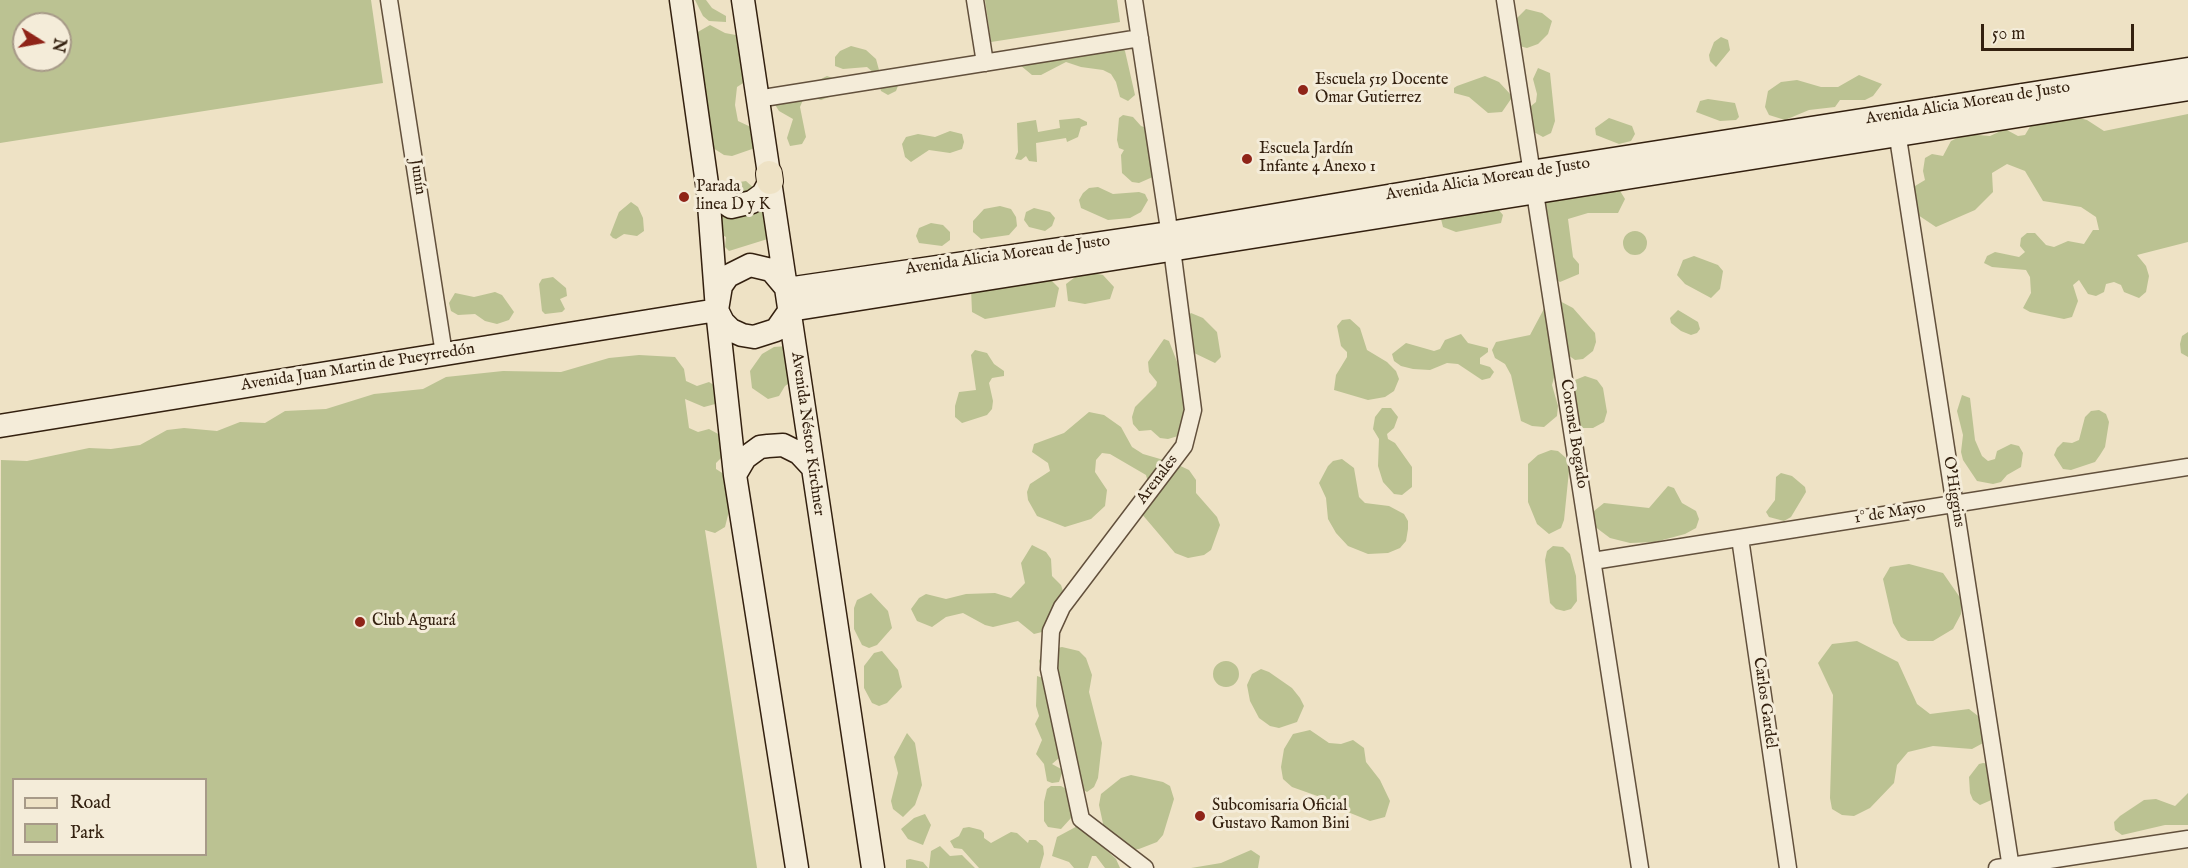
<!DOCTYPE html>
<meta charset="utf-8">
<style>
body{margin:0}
#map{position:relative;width:2188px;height:868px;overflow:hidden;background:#eee2c5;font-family:"IM FELL English",serif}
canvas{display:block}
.legend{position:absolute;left:12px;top:778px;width:195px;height:78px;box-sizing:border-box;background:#f4ecd9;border:2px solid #a79a88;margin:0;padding:8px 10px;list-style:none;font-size:18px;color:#33200f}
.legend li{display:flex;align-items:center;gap:12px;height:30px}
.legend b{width:30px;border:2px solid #a79a88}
.north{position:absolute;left:12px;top:12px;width:60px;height:60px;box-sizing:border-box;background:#f4ecd9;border:2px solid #a79a88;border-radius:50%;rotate:101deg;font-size:16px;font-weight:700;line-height:24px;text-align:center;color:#33200f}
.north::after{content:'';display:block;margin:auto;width:21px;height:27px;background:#8f2418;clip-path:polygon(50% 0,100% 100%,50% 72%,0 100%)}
.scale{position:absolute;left:1981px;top:24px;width:153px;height:27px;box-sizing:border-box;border:3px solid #33200f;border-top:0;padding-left:8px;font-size:18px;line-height:21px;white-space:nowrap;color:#33200f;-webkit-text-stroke:4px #f4ecd9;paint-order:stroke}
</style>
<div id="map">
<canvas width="2188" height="868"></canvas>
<ul class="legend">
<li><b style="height:8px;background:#eee2c5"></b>Road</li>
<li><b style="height:16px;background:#bbc292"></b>Park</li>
</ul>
<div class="north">N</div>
<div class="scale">50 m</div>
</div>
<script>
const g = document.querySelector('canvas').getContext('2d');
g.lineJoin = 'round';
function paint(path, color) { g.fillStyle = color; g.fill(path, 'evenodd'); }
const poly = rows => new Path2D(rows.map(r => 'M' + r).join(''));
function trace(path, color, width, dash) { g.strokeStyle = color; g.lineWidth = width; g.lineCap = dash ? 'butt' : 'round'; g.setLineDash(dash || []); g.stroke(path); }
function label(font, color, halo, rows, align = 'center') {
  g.font = font + ' "IM FELL English",serif'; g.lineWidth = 6; g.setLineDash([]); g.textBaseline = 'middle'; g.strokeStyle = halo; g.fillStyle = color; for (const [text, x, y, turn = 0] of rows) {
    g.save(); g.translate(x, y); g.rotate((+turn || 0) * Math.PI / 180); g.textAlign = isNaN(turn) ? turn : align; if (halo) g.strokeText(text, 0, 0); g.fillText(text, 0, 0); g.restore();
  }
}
const green = poly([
 [0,0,371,0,383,83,0,143],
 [24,24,60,24,60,60,24,60],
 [695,0,706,0,712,8,726,16,726,22,709,21,703,16],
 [985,0,1117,0,1120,22,991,42],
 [1526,9,1542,13,1552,21,1548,34,1538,44,1527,48,1519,46,1512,23],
 [710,25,725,33,741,36,751,78,737,87,735,105,738,121,753,128,755,148,732,156,724,155,702,141,696,33],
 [1721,37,1728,40,1730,50,1716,67,1710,61,1709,55,1714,42],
 [1119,44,1125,51,1135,95,1128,101,1120,97,1116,82,1111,74,1103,70,1081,67,1066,62,1041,75,1032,75,1020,65],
 [851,46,866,50,876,59,879,70,899,83,896,91,888,95,881,91,876,75,867,67,843,69,835,66,835,57,840,51],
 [1538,68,1550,73,1555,121,1551,133,1543,137,1532,131,1526,110,1536,102,1537,94,1533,79],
 [1859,75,1882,84,1873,96,1865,100,1840,100,1835,107,1809,110,1785,120,1769,115,1765,107,1768,91,1781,82,1797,80,1821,87,1838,87],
 [827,76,838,80,840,93,821,100,805,95,800,107,806,137,802,144,790,146,787,138,793,119,779,111,774,103],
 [1485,76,1499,82,1511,95,1511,99,1502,112,1488,113,1469,97,1454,93,1454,88,1457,86],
 [1708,99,1735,103,1739,117,1736,120,1720,121,1696,112,1700,101],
 [2188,114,2188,242,2137,255,2146,266,2149,276,2146,292,2139,298,2124,292,2121,285,2114,282,2106,284,2104,292,2096,296,2088,294,2079,280,2073,285,2078,301,2072,317,2064,319,2030,312,2023,308,2031,293,2030,277,2026,270,1992,267,1984,263,1987,256,1995,252,2019,257,2025,252,2020,246,2021,238,2027,233,2035,233,2046,245,2054,247,2068,241,2084,244,2093,230,2099,230,2096,217,2081,207,2043,201,2025,171,2007,164,1992,173,1993,192,1975,210,1936,227,1915,213,1911,198,1915,186,1925,180,1923,171,1925,158,1932,154,1943,156,1951,141,1966,134,1990,136,2005,129,2018,136,2025,135,2031,125,2068,115,2087,120,2104,131],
 [1123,115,1133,117,1141,126,1150,129,1155,176,1139,183,1132,182,1122,173,1121,155,1124,150,1119,148,1117,140,1119,118],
 [1079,118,1087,122,1087,125,1081,127,1078,137,1067,142,1066,138,1036,143,1037,162,1029,161,1026,156,1021,160,1015,159,1018,152,1017,123,1036,120,1038,132,1060,128,1059,120],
 [1609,118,1632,126,1635,134,1631,141,1619,144,1596,135,1595,128],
 [950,131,962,134,964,142,962,149,950,153,929,150,911,162,905,157,902,144,906,137,918,134,935,137],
 [746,181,787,218,787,224,774,237,729,251,725,247,726,237,705,226,731,195,729,190,733,183],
 [1617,186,1625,199,1618,213,1588,213,1568,219,1573,257,1579,264,1579,274,1560,282,1538,269,1528,187],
 [1098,187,1113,194,1139,192,1145,194,1148,200,1141,212,1130,218,1108,220,1081,208,1079,200,1083,193,1089,188],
 [631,202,638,207,643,218,644,231,637,236,624,234,616,239,613,238,610,235,619,212],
 [1000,206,1011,209,1016,217,1017,226,1009,235,981,239,973,232,973,221,984,209],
 [1034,208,1050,212,1055,218,1052,226,1045,231,1029,227,1024,220,1026,212],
 [1497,208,1503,215,1501,223,1456,232,1443,227,1440,215],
 [931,223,943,225,950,232,950,240,942,246,919,243,916,236,919,228],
 '1623 243a12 12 0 1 1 24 0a12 12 0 1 1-24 0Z',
 [1694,256,1718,265,1723,271,1720,289,1711,298,1685,284,1677,275,1683,260],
 [1083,271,1103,275,1114,287,1110,299,1085,304,1068,301,1066,284],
 [1046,275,1059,288,1055,307,985,319,972,312,971,289],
 [553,277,566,288,567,296,560,299,565,309,562,312,545,314,542,311,539,284,542,279],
 [495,292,502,295,514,312,509,320,497,324,485,321,475,314,458,315,451,311,449,303,455,293,474,297],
 [1556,299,1573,308,1595,333,1596,342,1593,351,1583,359,1575,360,1568,355,1557,366,1552,385,1558,406,1557,416,1544,427,1532,426,1521,421,1511,375,1505,364,1495,358,1492,350,1496,342,1530,335,1546,305],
 [1678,310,1698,322,1700,329,1697,333,1691,335,1681,331,1671,323,1670,318],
 [1191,313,1203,318,1217,332,1221,357,1215,363,1190,351,1176,324],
 [1350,319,1360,328,1367,350,1387,362,1396,371,1399,379,1394,391,1385,397,1368,400,1334,390,1336,375,1347,357,1347,352,1341,346,1337,326,1342,320],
 [2188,332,2188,357,2181,353,2180,344,2182,336],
 [1461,334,1468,343,1488,348,1488,352,1480,358,1480,364,1490,367,1494,372,1490,378,1482,380,1458,364,1447,363,1430,370,1413,369,1401,366,1394,361,1392,354,1406,343,1434,351,1440,349,1445,340],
 [1164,339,1169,341,1179,367,1181,384,1188,393,1190,409,1178,436,1168,439,1160,438,1151,430,1139,431,1133,424,1132,417,1135,407,1156,386,1157,382,1149,372,1148,362],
 [787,346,803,374,785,386,779,396,768,399,752,388,750,371,762,354,774,347],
 [975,350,987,353,994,364,1004,371,1004,376,992,378,989,383,993,401,992,409,987,415,962,423,955,417,955,406,959,392,976,390,971,355],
 [639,355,675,357,684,369,686,381,697,386,709,382,720,389,719,403,704,407,685,399,689,428,698,432,709,429,720,435,723,456,716,463,716,469,727,476,732,499,725,527,715,533,705,530,757,868,0,868,1,460,27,461,89,448,111,449,140,445,167,430,184,428,217,431,240,422,265,423,285,411,326,409,374,394,423,389,446,377,503,371,561,372,609,358],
 [14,780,206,780,206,854,14,854],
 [1585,376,1597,380,1603,388,1607,412,1604,422,1593,428,1580,428,1572,424,1570,382],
 [1962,395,1970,398,1975,440,1982,456,1988,461,1995,459,1997,451,2011,444,2019,446,2023,453,2021,467,2007,475,2001,482,1993,484,1977,481,1963,460,1961,452,1963,435,1957,411],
 [1382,408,1391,408,1398,417,1394,428,1387,434,1388,439,1395,443,1412,467,1412,487,1402,495,1394,494,1383,482,1378,466,1379,439,1373,429,1375,417],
 [2099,410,2106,414,2109,422,2105,447,2100,455,2095,462,2071,470,2063,469,2054,455,2057,448,2063,442,2072,443,2079,440,2085,417,2091,411],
 [1089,412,1104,415,1121,427,1132,447,1143,454,1174,463,1189,470,1196,480,1196,493,1217,517,1220,525,1211,550,1204,555,1188,558,1175,553,1141,513,1148,482,1146,475,1110,454,1102,453,1096,460,1095,472,1107,490,1105,506,1091,519,1065,527,1037,516,1028,500,1027,492,1030,484,1050,471,1048,463,1032,452,1034,444,1064,433],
 [1551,450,1558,451,1566,458,1569,471,1564,520,1561,528,1549,534,1537,524,1528,502,1528,464,1538,455],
 [1342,459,1354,468,1359,497,1365,503,1389,506,1404,514,1408,521,1408,529,1406,541,1400,548,1388,553,1368,554,1348,546,1336,533,1328,519,1326,498,1319,483,1328,466,1333,461],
 [1781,473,1792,476,1805,487,1806,492,1791,517,1784,521,1769,517,1766,512,1775,500,1776,477],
 [1668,486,1674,488,1682,503,1696,511,1699,519,1696,528,1685,534,1655,542,1630,543,1610,538,1594,526,1594,511,1604,503,1649,508],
 [1032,545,1046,552,1051,559,1052,576,1061,585,1064,594,1042,632,1034,634,1018,621,993,627,985,625,963,613,946,617,932,627,917,621,911,609,919,598,926,594,946,599,966,594,995,593,1011,598,1025,583,1021,563],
 [1553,546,1563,547,1570,554,1576,576,1577,601,1571,609,1564,611,1556,609,1550,603,1545,560,1547,551],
 [1909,564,1943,573,1961,599,1961,614,1953,629,1933,641,1908,641,1901,637,1893,623,1883,579,1890,567],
 [871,593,888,611,892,628,877,645,869,648,862,645,854,629,854,608,857,600],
 [1857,641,1898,662,1917,704,1930,714,1969,709,1982,719,1985,742,1972,749,1933,746,1908,752,1897,765,1894,783,1870,808,1854,816,1842,815,1832,809,1830,798,1833,695,1818,663,1832,644],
 [1062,647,1079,651,1086,658,1092,675,1089,692,1102,743,1098,778,1094,787,1087,792,1080,788,1039,661,1043,651],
 [882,651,898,670,902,687,887,703,879,706,872,703,864,688,864,666,874,653],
 '1213 674a13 13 0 1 1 26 0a13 13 0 1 1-26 0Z',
 [1261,669,1269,672,1292,688,1300,698,1304,706,1297,722,1279,728,1270,726,1259,718,1250,701,1247,685,1252,674],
 [1037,676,1043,678,1060,752,1059,758,1052,764,1063,770,1059,782,1052,783,1047,781,1044,764,1036,754,1042,740,1035,724,1039,716,1036,706],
 [1310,730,1329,743,1341,744,1353,740,1364,748,1366,762,1380,780,1390,801,1385,817,1370,821,1333,806,1323,798,1292,787,1283,779,1281,767,1284,749,1293,734],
 [907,733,915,743,922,785,915,805,903,817,893,809,891,801,898,773,894,757],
 [1983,763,1991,764,1996,798,1980,805,1973,800,1970,793,1969,777,1979,764],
 [1131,775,1163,782,1170,786,1174,799,1163,835,1157,842,1139,849,1118,851,1107,842,1099,805,1101,794,1121,778],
 [1051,786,1061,786,1068,790,1072,812,1071,818,1061,829,1048,827,1044,821,1044,802,1047,789],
 [2188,793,2188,825,2165,825,2122,835,2115,830,2114,822,2120,816,2144,800,2156,799,2175,806],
 [925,814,931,825,923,845,908,839,901,829,914,818],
 [1083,823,1098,835,1099,843,1116,859,1120,868,1105,868,1096,856,1092,856,1088,868,1074,868,1069,862,1052,856,1057,837],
 [969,827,981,830,984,833,984,838,991,843,1011,832,1017,833,1028,843,1029,840,1036,840,1043,846,1044,854,1040,868,979,868,962,849,954,848,950,841,959,836,963,828],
 [940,846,950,856,962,855,975,868,929,868,931,851],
 [1251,850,1260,856,1258,868,1191,868,1221,863],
 [910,859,923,862,928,868,906,868,906,860]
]);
const street = poly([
 [389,0,444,354],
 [975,0,985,63],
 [1134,0,1172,249,1193,410,1184,446,1062,607,1051,631,1049,669,1081,819,1145,868],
 [1505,0,1640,868],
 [757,99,1140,38],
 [1896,125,2011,868],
 [1740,538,1788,868],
 [1593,561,2188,467],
 [1997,868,2188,839]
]);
const secondary = poly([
 [681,0,708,191,717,310,735,475,797,868],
 [743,0,769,174],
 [2188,69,1530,172,1169,233,787,289,771,270,750,265,728,276,721,286,717,310,723,322,731,330,742,335,754,337,776,330,790,310,2188,89],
 [770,181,873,868],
 [708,191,731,207,752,202,763,194,770,181],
 [0,426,717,310],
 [735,475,745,458,760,447,768,446,783,445,799,453,813,468]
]);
const primary = poly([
 [769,174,770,181]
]);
const markers = [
 [1303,90,6,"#8f2418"],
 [1247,159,6,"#8f2418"],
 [684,197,6,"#8f2418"],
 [360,622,6,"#8f2418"],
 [1200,816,6,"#8f2418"]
];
const poiNames = [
 ["Escuela 519 Docente",1315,81],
 ["Omar Gutierrez",1315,99],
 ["Escuela Jardín",1259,150],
 ["Infante 4 Anexo 1",1259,168],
 ["Parada",696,188],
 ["linea D y K",696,206],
 ["Club Aguará",372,622],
 ["Subcomisaria Oficial",1212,807],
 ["Gustavo Ramon Bini",1212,825]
];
const streetNames = [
 ["Avenida Alicia Moreau de Justo",1968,104,-9],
 ["Junín",417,177,81],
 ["Avenida Alicia Moreau de Justo",1488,180,-9],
 ["Avenida Alicia Moreau de Justo",1008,256,-8],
 ["Avenida Juan Martin de Pueyrredón",358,368,-9],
 ["Avenida Néstor Kirchner",807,434,82],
 ["Coronel Bogado",1573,434,81],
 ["Arenales",1158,480,-53],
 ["O'Higgins",1953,492,81],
 ["1° de Mayo",1890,514,-9],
 ["Carlos Gardel",1764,703,82]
];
paint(green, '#bbc292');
trace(street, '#62503c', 19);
trace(secondary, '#33200f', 25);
trace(primary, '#33200f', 28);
trace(street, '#f4ecd9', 16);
trace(secondary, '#f4ecd9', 22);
trace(primary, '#eee2c5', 26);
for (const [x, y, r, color] of markers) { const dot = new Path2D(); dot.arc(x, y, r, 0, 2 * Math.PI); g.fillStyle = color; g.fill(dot); trace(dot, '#f4ecd9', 2); }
label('16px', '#33200f', '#f4ecd9', poiNames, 'left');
label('16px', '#33200f', '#f4ecd9', streetNames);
</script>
